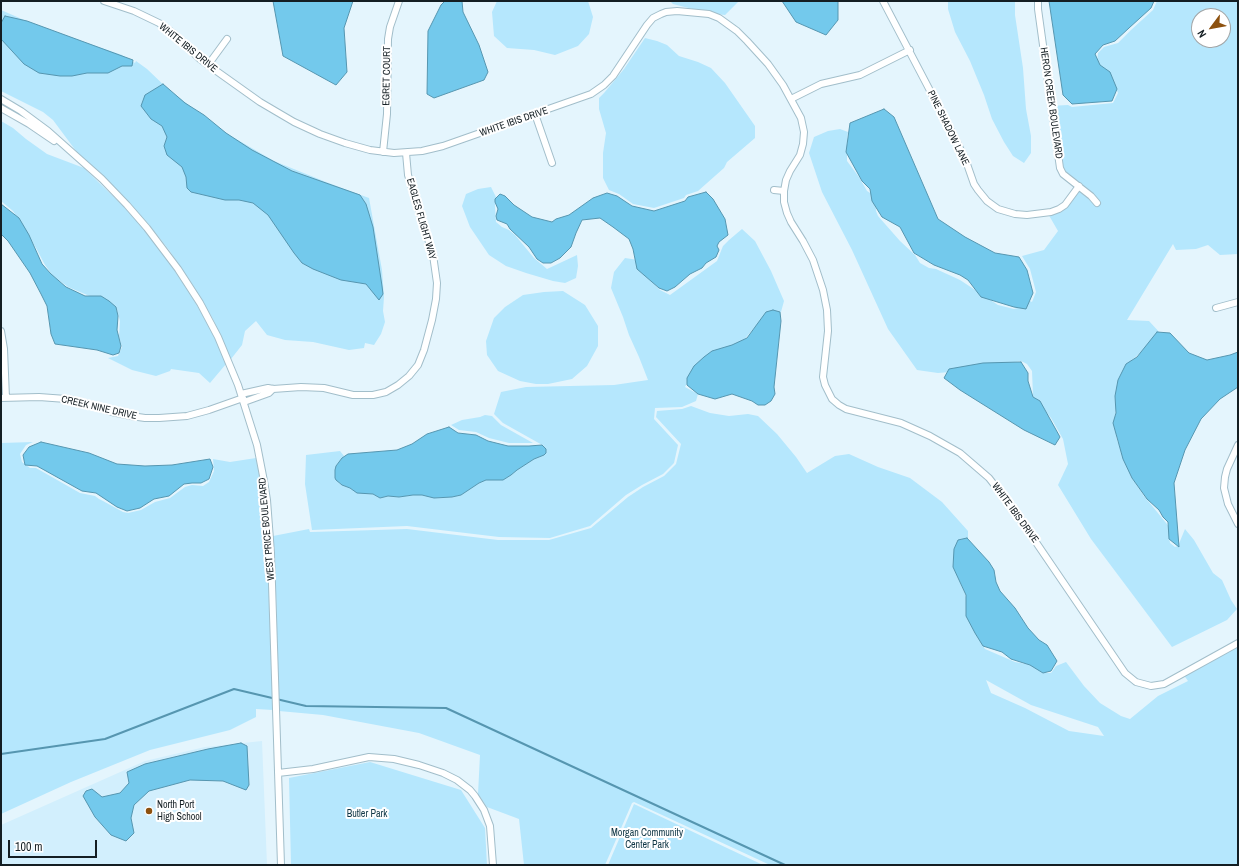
<!DOCTYPE html>
<style>
body{margin:0}
#map{position:relative;width:1239px;height:866px;overflow:hidden;background:#e4f5fd;font-family:"Archivo Narrow",sans-serif}
canvas{display:block}
.frame{position:absolute;inset:0;border:2px solid #141e23;pointer-events:none}
.north{position:absolute;left:1191px;top:8px;width:40px;height:40px;box-sizing:border-box;background:#fff;border:1px solid #a1a5a7;border-radius:50%;rotate:238deg;font-size:11px;font-weight:700;line-height:16px;text-align:center;color:#141e23}
.north::after{content:'';display:block;margin:auto;width:14px;height:18px;background:#8d510f;clip-path:polygon(50% 0,100% 100%,50% 72%,0 100%)}
.scale{position:absolute;left:8px;top:840px;width:89px;height:18px;box-sizing:border-box;border:2px solid #141e23;border-top:0;padding-left:5px;font-size:12px;line-height:14px;white-space:nowrap;color:#141e23;-webkit-text-stroke:3px #fff;paint-order:stroke}
</style>
<div id="map">
<canvas width="1239" height="866"></canvas>
<div class="frame"></div>
<div class="north">N</div>
<div class="scale">100 m</div>
</div>
<script>
const g = document.querySelector('canvas').getContext('2d');
g.lineJoin = 'round';
function paint(path, color) { g.fillStyle = color; g.fill(path, 'evenodd'); }
const poly = rows => new Path2D(rows.map(r => 'M' + r).join(''));
function trace(path, color, width, dash) { g.strokeStyle = color; g.lineWidth = width; g.lineCap = dash ? 'butt' : 'round'; g.setLineDash(dash || []); g.stroke(path); }
function label(font, color, halo, rows, align = 'center') {
  g.font = font + ' "Archivo Narrow",sans-serif'; g.lineWidth = 4; g.setLineDash([]); g.textBaseline = 'middle'; g.strokeStyle = halo; g.fillStyle = color; for (const [text, x, y, turn = 0] of rows) {
    g.save(); g.translate(x, y); g.rotate((+turn || 0) * Math.PI / 180); g.textAlign = isNaN(turn) ? turn : align; if (halo) g.strokeText(text, 0, 0); g.fillText(text, 0, 0); g.restore();
  }
}
const built = poly([
 [262,741,267,865,1,865,1,825,145,761,205,747]
]);
const green = poly([
 [497,1,588,1,593,17,589,34,578,46,555,55,534,50,507,48,494,36,492,12],
 [670,1,739,1,725,15,708,13,673,4],
 [948,1,1015,1,1015,15,1023,68,1026,109,1031,136,1031,153,1024,163,1013,156,1004,142,992,119,984,95,970,61,955,32,948,9],
 [1157,1,1238,1,1238,254,1220,255,1208,245,1196,249,1176,250,1173,244,1127,320,1149,321,1161,334,1132,360,1116,396,1115,427,1117,440,1132,478,1144,496,1171,529,1169,537,1170,543,1175,547,1178,546,1185,529,1194,540,1213,573,1222,580,1231,600,1237,609,1227,620,1172,647,1091,539,1058,485,1068,464,1063,439,1051,418,1043,408,1036,404,1033,396,1032,371,1027,364,1021,361,961,371,938,373,917,370,888,329,852,250,822,192,809,153,814,137,828,131,840,129,848,132,847,140,847,161,859,177,867,191,875,196,876,211,878,216,900,241,915,255,920,263,929,268,936,269,960,280,998,305,1014,309,1025,306,1030,301,1032,302,1036,292,1030,269,1022,256,1044,250,1058,231,1047,212,1058,208,1079,188,1063,175,1059,163,1051,131,1049,106,1068,105,1072,107,1113,103,1118,93,1116,88,1097,64,1098,53,1104,47,1118,43,1131,30,1153,10],
 [1199,16,1223,16,1223,40,1199,40],
 [1,10,38,26,122,55,135,63,136,61,147,69,169,90,226,133,274,161,326,182,369,198,382,270,384,297,383,311,385,322,381,334,374,345,365,343,364,348,349,350,313,342,285,340,267,335,256,321,245,331,242,345,231,359,213,319,192,284,169,250,150,226,129,202,104,177,79,155,53,120,43,112,1,91],
 [645,38,657,41,667,45,679,56,698,62,711,68,725,83,755,126,755,138,727,162,724,168,698,191,686,195,684,198,654,208,633,204,619,194,609,190,603,178,603,153,606,133,599,109,599,98,604,93,624,69],
 [1,121,13,128,26,139,47,154,84,168,124,207,145,230,175,271,197,305,215,338,226,364,210,383,199,373,171,369,170,371,156,376,132,370,108,358,118,356,122,347,119,337,120,321,116,307,68,287,53,276,45,265,36,248,13,211,1,201],
 [491,187,496,197,495,206,496,222,502,227,509,230,515,235,534,258,547,269,577,255,578,266,576,278,565,283,553,281,526,273,506,266,489,255,470,227,462,206,466,194,478,189],
 [742,229,755,241,771,271,784,301,781,312,771,313,755,327,742,342,691,376,685,387,698,394,696,401,682,407,655,408,654,419,678,445,674,463,663,474,642,485,626,495,590,526,550,538,499,537,407,526,312,530,305,484,306,455,340,451,344,456,336,466,335,474,339,483,342,485,350,488,353,490,373,494,380,498,388,496,399,497,413,495,422,495,440,498,452,497,461,495,479,483,486,480,503,480,511,475,517,470,534,459,544,455,544,446,503,423,494,414,501,392,526,387,614,385,648,380,639,357,629,335,623,317,611,288,614,272,625,258,638,260,643,273,660,290,670,295,717,261,723,246,729,240],
 [563,291,585,305,598,326,598,346,587,366,572,379,548,384,536,384,520,381,498,371,487,355,486,341,494,318,505,307,523,295,544,292],
 [691,406,710,413,729,416,748,414,758,416,777,434,796,457,807,473,835,456,849,454,878,467,910,478,942,502,968,531,968,541,957,575,965,594,973,624,977,636,985,649,1015,662,1032,665,1043,673,1051,673,1056,666,1066,662,1084,686,1100,703,1121,716,1130,719,1158,696,1188,681,1181,671,1238,641,1238,865,770,865,634,802,632,803,605,865,524,865,519,819,487,807,478,794,480,755,419,733,323,715,279,711,275,553,273,536,309,529,310,532,312,532,407,529,498,540,549,540,591,528,628,497,643,487,664,476,676,464,681,444,656,417,657,411,682,409],
 [986,680,1031,705,1098,727,1104,736,1069,731,1025,708,991,693],
 [485,415,492,416,501,425,533,443,509,443,489,438,476,432,459,430,451,425,462,420,480,417],
 [33,442,26,445,20,454,22,462,30,468,36,468,80,493,95,496,99,499,103,501,123,512,128,513,141,510,155,502,170,498,185,487,192,485,203,486,209,482,214,471,213,459,230,462,256,458,264,500,268,554,273,710,256,709,256,717,230,730,150,750,71,782,1,814,1,443],
 [370,762,461,790,485,828,487,865,291,865,289,778],
 [634,804,763,865,608,865]
]);
const water = poly([
 [273,1,353,1,344,28,347,72,336,85,283,56,273,1],
 [445,1,462,1,463,12,479,45,488,72,484,80,434,98,427,94,428,31,441,5,445,1],
 [782,1,838,1,838,20,826,35,796,22,782,1],
 [1049,1,1154,1,1151,8,1129,28,1115,41,1103,45,1095,54,1100,65,1110,72,1117,89,1112,101,1072,104,1063,95,1049,1],
 [5,16,27,21,133,60,132,66,122,66,108,73,87,73,72,76,60,76,39,73,24,64,1,39,1,23,5,16],
 [163,84,185,103,204,115,226,133,252,150,292,171,360,195,366,204,373,227,382,286,383,294,379,300,366,284,341,280,313,269,302,263,294,253,268,215,253,203,239,200,225,200,191,192,187,188,186,177,182,167,167,155,164,146,167,137,162,126,151,119,141,106,145,95,163,84],
 [884,109,894,117,938,219,965,237,995,253,1019,257,1027,270,1033,293,1026,309,1014,307,981,297,968,280,960,275,934,265,914,253,900,227,882,217,872,201,870,189,862,181,846,152,850,123,884,109],
 [706,192,713,199,725,219,728,235,719,242,717,246,719,250,716,257,706,263,702,268,690,274,675,287,667,291,659,288,637,269,633,249,629,239,613,227,600,218,582,220,576,233,571,247,560,258,551,263,543,263,537,259,529,247,510,229,507,224,497,220,496,216,498,209,495,202,495,199,500,194,505,196,514,205,532,217,552,222,556,219,569,215,593,198,607,193,617,196,632,206,654,211,685,201,688,197,706,192],
 [1,204,19,218,29,235,42,264,51,274,66,287,85,296,101,296,109,301,116,307,118,316,117,330,121,346,119,353,113,355,97,350,55,344,51,334,47,306,41,294,30,273,8,241,1,234,1,204],
 [773,310,780,312,781,321,774,387,775,394,771,401,765,405,758,405,752,401,732,394,715,399,698,394,687,385,687,378,694,366,704,357,712,351,732,345,747,338,766,312,773,310],
 [1157,332,1170,333,1189,353,1207,360,1230,355,1238,352,1238,387,1220,399,1201,419,1185,450,1174,483,1179,547,1169,539,1168,522,1163,517,1159,510,1147,499,1132,478,1123,459,1113,423,1116,413,1115,396,1118,380,1126,364,1137,357,1157,332],
 [1021,362,1028,373,1028,381,1033,397,1040,401,1060,437,1055,445,1024,430,960,390,944,378,949,369,983,363,1021,362],
 [449,427,458,433,476,435,488,441,508,446,529,446,542,445,546,449,546,453,544,455,534,459,517,470,511,475,503,480,486,480,479,483,461,495,452,497,434,498,422,495,413,495,399,497,388,496,380,498,373,494,357,493,350,488,342,485,336,480,335,478,335,470,336,466,342,458,348,454,397,450,412,444,427,434,449,427],
 [41,442,89,453,117,464,145,466,172,465,210,459,213,467,209,479,201,483,192,483,184,484,169,496,154,499,140,508,127,511,117,507,96,493,82,491,37,466,25,465,23,455,29,447,41,442],
 [967,538,989,562,994,570,996,582,1000,591,1015,608,1028,628,1039,640,1047,645,1057,661,1051,671,1043,673,1030,665,1011,659,1002,652,983,646,975,633,966,616,966,595,953,567,954,549,958,540,967,538],
 [241,743,247,746,249,785,246,790,223,781,190,780,149,791,134,805,131,818,134,833,126,841,111,835,95,817,83,796,86,791,92,789,102,797,120,793,129,783,127,772,145,764,208,749,241,743]
]);
const stream = poly([
 [1,754,105,739,234,689,306,706,446,708,785,865]
]);
const minor = poly([
 [104,1,134,11,159,23,173,33,200,59,208,65,260,102,294,122,320,134,345,143,370,150,394,153,422,151,443,146,591,94,604,85,613,76,647,25,653,18,661,14,666,12,677,11,709,14,719,18,737,31,747,41,768,64,783,85,801,118,804,132,803,144,800,155,790,171,786,180,784,191,784,202,787,213,791,222,803,241,813,260,823,290,827,310,828,331,823,377,825,385,832,399,839,405,846,409,901,423,930,436,960,453,989,478,1014,510,1125,673,1136,682,1151,686,1164,684,1238,643],
 [883,1,958,144,967,164,974,184,978,190,987,201,998,209,1015,214,1027,215,1051,212,1059,209,1065,205,1079,186],
 [1038,1,1038,9,1060,168,1063,174,1091,196,1097,203],
 [208,65,227,39],
 [1,99,21,111,48,131,102,179,127,205,147,228,178,269,200,303,218,337,238,385,257,445,264,481,267,500,271,553,281,865],
 [791,99,821,84,860,75,910,50],
 [1,108,29,124,54,141],
 [535,114,552,163],
 [383,152,387,114,388,39,390,27,399,1],
 [774,190,784,191],
 [1216,308,1238,302],
 [1,331,4,349,6,398],
 [241,394,268,388,273,389,301,387,324,388,353,395,373,395,386,392,398,385,409,376,418,365,424,350,432,320,436,299,437,283,433,255,408,175,406,153],
 [1,398,39,397,66,399,85,403,112,412,131,416,145,418,159,418,187,416,209,410,243,398],
 [244,402,269,393,273,389],
 [1238,445,1227,469,1225,477,1224,488,1228,504,1238,524],
 [278,773,313,769,369,757,394,759,419,765,443,773,457,780,470,790,475,796,484,810,490,826,493,865]
]);
const markers = [
 [149,811,4,"#8d510f"]
];
const streetNames = [
 ["WHITE IBIS DRIVE",188,48,39],
 ["EGRET COURT",387,76,-89],
 ["HERON CREEK BOULEVARD",1051,103,82],
 ["WHITE IBIS DRIVE",514,122,-19],
 ["PINE SHADOW LANE",948,128,64],
 ["EAGLES FLIGHT WAY",421,219,74],
 ["CREEK NINE DRIVE",99,408,13],
 ["WHITE IBIS DRIVE",1015,513,54],
 ["WEST PRICE BOULEVARD",267,529,-95]
];
const poiNames = [
 ["North Port",157,805],
 ["High School",157,817]
];
const parkNames = [
 ["Butler Park",367,814],
 ["Morgan Community",647,833],
 ["Center Park",647,845]
];
paint(built, '#d2effd');
paint(green, '#b5e7fd');
paint(water, '#73c9ec');
trace(water, '#5696b0', 1);
trace(stream, '#5696b0', 2);
trace(minor, '#a2beca', 8);
trace(minor, '#fff', 6);
for (const [x, y, r, color] of markers) { const dot = new Path2D(); dot.arc(x, y, r, 0, 2 * Math.PI); g.fillStyle = color; g.fill(dot); trace(dot, '#fff', 1.5); }
label('10px', '#141e23', '#fff', streetNames);
label('10px', '#141e23', '#fff', poiNames, 'left');
label('10px', '#0f3645', '#fff', parkNames);
</script>
